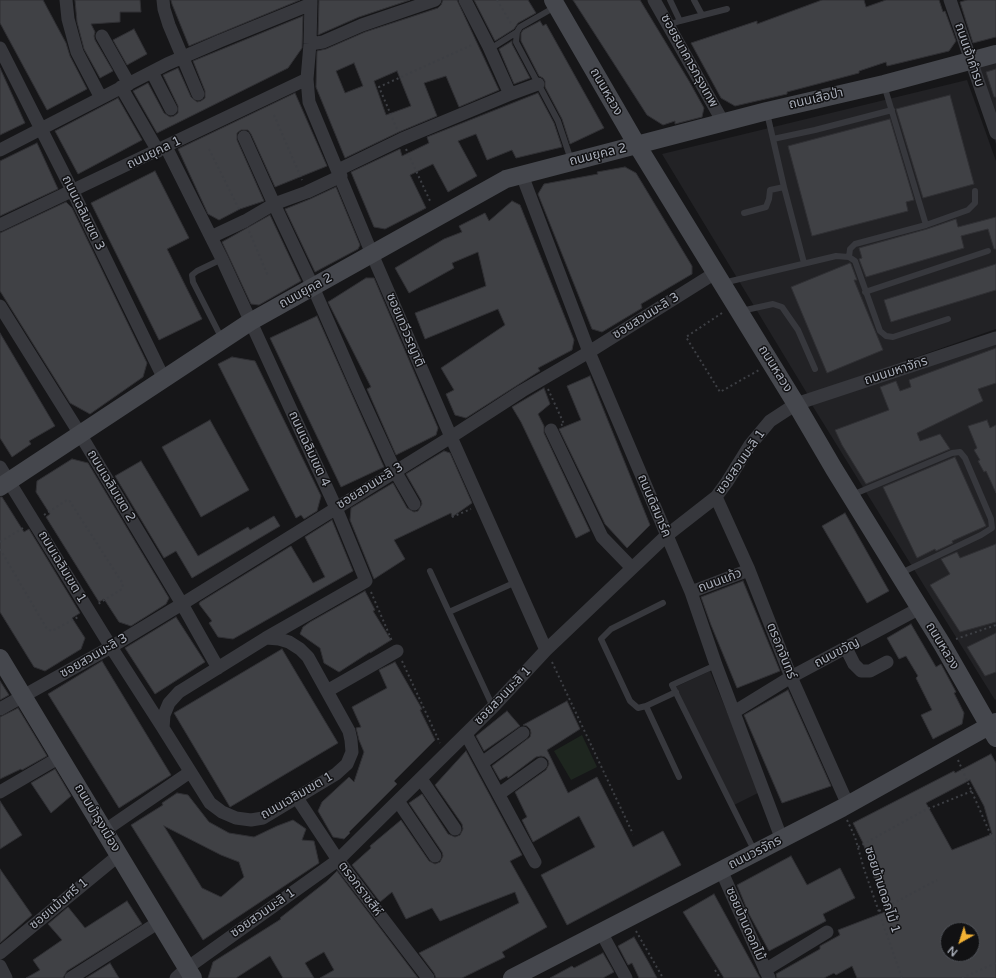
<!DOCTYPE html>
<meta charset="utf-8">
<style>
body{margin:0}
#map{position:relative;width:996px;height:978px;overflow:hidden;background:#161618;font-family:"Varela Round",sans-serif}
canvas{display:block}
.north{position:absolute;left:940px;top:922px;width:40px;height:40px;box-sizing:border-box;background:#111113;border:1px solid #4d4f55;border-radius:50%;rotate:219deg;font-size:11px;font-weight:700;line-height:16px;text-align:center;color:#a8adb8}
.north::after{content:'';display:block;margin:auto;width:14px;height:18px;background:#f2b134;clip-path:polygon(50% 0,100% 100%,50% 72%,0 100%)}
</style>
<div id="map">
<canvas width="996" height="978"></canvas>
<div class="north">N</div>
</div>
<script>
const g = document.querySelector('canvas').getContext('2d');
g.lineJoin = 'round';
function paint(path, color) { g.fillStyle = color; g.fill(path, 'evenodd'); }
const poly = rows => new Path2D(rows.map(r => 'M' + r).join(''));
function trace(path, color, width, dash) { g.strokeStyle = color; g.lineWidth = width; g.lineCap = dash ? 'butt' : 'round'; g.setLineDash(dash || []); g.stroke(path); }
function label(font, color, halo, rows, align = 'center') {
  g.font = font + ' "Varela Round","Noto Sans Thai",sans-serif'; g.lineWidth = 3; g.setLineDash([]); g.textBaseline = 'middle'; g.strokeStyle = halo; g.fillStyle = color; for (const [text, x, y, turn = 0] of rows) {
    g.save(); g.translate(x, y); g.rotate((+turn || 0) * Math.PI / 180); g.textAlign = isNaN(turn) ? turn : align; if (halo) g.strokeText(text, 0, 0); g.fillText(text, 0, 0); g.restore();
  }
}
const built = poly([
 [996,61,996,144,969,68],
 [967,80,996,161,996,329,808,395,662,154],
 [996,339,996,699,995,700,812,405],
 [710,671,760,792,730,807,671,689]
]);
const green = poly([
 [582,735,597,767,571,780,554,751]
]);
const building = poly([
 [0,0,43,0,66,43,70,56,87,89,47,110,0,23,0,0],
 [75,0,140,0,141,12,120,12,120,22,91,24,95,32,94,36,95,40,113,71,100,78,84,49,77,22,75,0],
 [171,0,300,0,189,46,172,4,171,0],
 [319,0,410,0,359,17,318,35,319,0],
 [443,0,457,0,499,90,459,107,446,76,424,83,437,116,399,132,345,158,316,87,317,51,326,49,365,32,438,8,441,5,443,0],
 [354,63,363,86,345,93,336,71,354,63],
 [397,71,411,106,386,115,374,81,397,71],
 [474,0,528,0,536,13,518,23,514,29,495,41,474,0],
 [573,0,640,0,689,81,704,108,702,117,675,124,675,121,663,125,647,115,573,0],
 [822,0,864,0,866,7,886,0,939,0,943,12,945,11,956,41,949,51,887,66,886,62,859,71,859,73,787,92,787,94,735,106,721,98,691,43,757,21,757,24,822,0],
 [967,0,996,0,996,37,973,43,960,2,967,0],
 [303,16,302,48,288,68,157,133,133,91,148,83,164,113,170,117,174,116,178,113,178,106,163,75,178,68,191,97,197,102,201,101,205,98,205,91,193,61,303,16],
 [540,21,543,26,546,24,604,128,570,144,562,119,545,87,545,81,543,78,539,76,521,41,521,33,523,30,540,21],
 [134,29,147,54,127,65,113,40,134,29],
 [512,41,512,44,530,78,514,84,499,49,512,41],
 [0,68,25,123,0,135,0,68],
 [996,69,996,97,994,97,986,72,996,69],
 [295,93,327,166,275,187,251,134,248,130,241,130,237,133,237,140,264,201,240,209,219,220,208,214,178,149,295,93],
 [538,93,554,123,562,147,516,158,512,150,487,160,476,134,458,141,477,176,448,192,433,164,410,175,426,208,385,229,374,227,351,172,400,149,402,156,429,143,427,137,538,93],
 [950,95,974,184,923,198,896,109,950,95],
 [118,98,142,140,78,174,55,131,118,98],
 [890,119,914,200,906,202,908,211,812,236,788,146,890,119],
 [37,143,58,189,0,216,0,161,37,143],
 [625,167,636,173,692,266,692,274,641,304,642,308,602,332,592,329,538,194,544,184,598,174,597,172,625,167],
 [155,171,189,238,167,249,202,319,159,340,91,203,155,171],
 [336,187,360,245,358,249,315,272,285,209,310,199,336,187],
 [512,201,520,205,574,340,572,350,538,368,540,371,538,372,466,418,455,415,446,394,454,390,441,368,505,325,498,309,425,339,415,313,486,286,478,252,452,263,454,268,409,293,395,268,444,239,462,232,459,226,485,213,489,221,512,201],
 [66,202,72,208,147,363,143,377,90,414,70,403,0,291,0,233,66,202],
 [270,215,301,281,259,305,251,304,222,242,270,215],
 [996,217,996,249,994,249,988,229,961,236,964,248,866,277,859,259,862,258,859,248,927,229,956,219,958,227,996,217],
 [850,263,851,264,857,280,854,280,883,350,827,373,791,287,850,263],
 [996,264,996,290,891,322,884,300,996,264],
 [366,278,374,278,438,428,436,435,396,455,367,389,371,387,328,302,366,278],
 [317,316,384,467,341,487,270,338,317,316],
 [0,333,55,426,29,441,31,444,12,457,0,438,0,333],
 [996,348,996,383,978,389,983,401,917,433,920,441,940,434,950,449,866,484,842,445,835,430,889,410,880,387,896,381,900,391,911,387,909,380,996,348],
 [232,357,255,361,321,496,317,511,304,519,301,515,296,518,218,364,232,357],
 [590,376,650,525,627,548,605,524,559,429,581,420,567,386,590,376],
 [544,388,550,404,538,414,544,426,544,433,590,531,576,538,521,422,512,407,544,388],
 [210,420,249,490,201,517,162,447,210,420],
 [987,420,990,428,996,425,996,493,986,471,984,472,978,461,980,460,974,450,977,448,968,426,987,420],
 [444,451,450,453,472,503,452,517,451,513,394,540,405,559,374,579,350,520,351,508,393,483,407,508,414,512,418,511,422,504,421,500,406,474,444,451],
 [955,457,986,526,952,541,953,543,936,551,935,549,917,558,883,487,955,457],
 [72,459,88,463,169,598,166,604,131,626,119,622,104,599,99,602,46,517,50,514,36,492,37,481,72,459],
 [141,461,198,556,248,527,250,530,274,516,280,526,192,578,176,551,164,558,115,476,141,461],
 [0,497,2,497,24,532,29,529,80,613,72,618,85,638,81,649,45,671,34,667,0,612,0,497],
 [845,513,889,591,867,603,822,526,845,513],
 [332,520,353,571,233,639,218,637,209,623,212,621,199,604,200,602,291,546,313,583,325,577,305,537,332,520],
 [996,544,996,622,960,632,930,585,950,574,941,559,957,552,960,558,996,544],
 [743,581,780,671,737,688,711,625,701,597,743,581],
 [365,591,375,610,373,611,391,640,370,653,370,652,339,672,324,663,320,648,300,634,303,627,310,622,365,591],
 [176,617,205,662,155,694,125,648,176,617],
 [911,624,936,667,941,664,956,692,954,693,964,713,962,724,933,739,921,715,932,710,916,678,918,676,906,656,899,659,887,638,911,624],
 [996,633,996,672,985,676,967,647,996,633],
 [282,649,338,743,230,807,174,713,282,649],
 [102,661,171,775,119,808,48,694,102,661],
 [395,662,422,709,420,710,435,740,394,781,397,784,349,832,350,833,344,839,333,837,318,811,322,802,349,777,354,782,364,752,359,740,356,728,361,727,352,707,387,688,379,670,395,662],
 [0,681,9,695,0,700,0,681],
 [788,690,831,786,782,803,744,715,788,690],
 [567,701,580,729,547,750,568,793,597,777,633,847,663,831,681,865,567,925,541,875,595,847,579,816,533,842,522,820,527,817,515,792,546,770,549,764,548,760,545,757,541,756,536,757,508,778,507,776,500,780,492,766,530,737,531,733,530,729,527,726,523,725,567,701],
 [18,708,47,756,22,770,21,769,0,779,0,717,18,708],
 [507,711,520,726,484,751,476,736,507,711],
 [466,751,522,855,510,861,547,927,502,952,505,957,462,978,436,978,434,973,419,953,519,903,515,892,440,921,432,908,406,919,392,892,380,902,352,865,371,848,370,846,401,820,429,861,435,864,440,862,443,856,442,852,409,803,422,794,448,834,455,837,460,835,463,829,462,824,435,785,466,751],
 [991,754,996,763,996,978,857,978,852,966,836,975,834,973,824,978,777,978,776,974,820,949,820,946,840,935,838,930,885,912,863,843,853,823,954,771,955,773,991,754],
 [970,780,984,806,992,834,952,850,926,803,970,780],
 [948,930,972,930,972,954,948,954,948,930],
 [55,769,71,796,51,813,31,783,55,769],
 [177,793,188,795,209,822,229,833,254,837,277,826,293,820,306,829,302,840,314,841,319,863,203,940,131,825,163,805,162,803,177,793],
 [164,826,221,855,239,862,244,877,221,897,202,888,164,826],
 [0,801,22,835,0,849,0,801],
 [791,856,807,885,840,868,855,898,823,914,826,921,769,951,749,914,737,885,791,856],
 [0,869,32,915,0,943,0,869],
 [337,871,418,978,320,978,334,970,324,952,305,963,314,978,283,978,270,956,236,978,208,978,213,962,281,919,280,918,327,881,337,871],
 [714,894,760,978,724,978,683,912,714,894],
 [127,901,142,924,67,971,63,978,26,978,40,970,33,960,62,940,48,924,68,907,85,928,127,901],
 [634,937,649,963,657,978,639,978,632,963,628,965,618,946,634,937],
 [603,953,614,972,603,978,550,978,572,966,574,968,603,953],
 [110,963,119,978,86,978,110,963]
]);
const path = poly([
 [497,0,512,25],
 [274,115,302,180],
 [397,129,379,87,474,44],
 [209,149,240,211],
 [406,149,431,203],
 [249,231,268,276],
 [722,313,686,337,720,392,759,370],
 [548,389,564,424,561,425],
 [44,515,67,500,69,500,123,584,122,589,98,604],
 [452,517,471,509],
 [0,542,23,528],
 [0,549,47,629,52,631,78,617],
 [371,592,392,641],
 [956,639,996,625],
 [402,661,440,743],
 [552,662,633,834],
 [958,760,996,847],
 [847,820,855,837,864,869,902,978],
 [858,847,925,810,972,791],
 [879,911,937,880],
 [636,931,663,978],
 [715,970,720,978],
 [962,978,996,963]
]);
const lane = poly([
 [670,0,680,21],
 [694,0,702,15],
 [555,7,520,27,517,32,516,42,558,121,571,160],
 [668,25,680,21,727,9],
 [490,49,517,32],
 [884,85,926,225],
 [767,113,784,187,804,263],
 [773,139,815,130,892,110],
 [744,213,766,207,769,199,770,190,784,187],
 [849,257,850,249,855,244,926,225,968,210,975,203,975,191],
 [222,259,197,271,192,275,193,282,222,339],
 [723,283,836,256,849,257,855,261,880,331,886,336,893,337,948,319],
 [865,292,988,251],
 [741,311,773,304,782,307,798,330,815,369],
 [852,495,952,453,960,452,965,458,991,519,992,528,981,535,901,573],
 [430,571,493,707],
 [663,603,611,629,601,639,630,701,638,708,646,706,676,692],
 [449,612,516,582],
 [716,665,672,685,755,852],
 [646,706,679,777]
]);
const street = poly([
 [66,0,68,19,77,52,101,98],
 [163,0,164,9,169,25,198,94],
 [311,0,310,44,307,79,309,102,372,254,451,437,546,650],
 [465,0,489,47,510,94],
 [654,0,723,122],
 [950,0,996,133],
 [102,36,129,84],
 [310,44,323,42,362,25,435,0],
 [0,48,73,192,164,379],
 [152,72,171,109],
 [121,87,158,151],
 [244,137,274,204,313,287,355,383,395,471,414,504],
 [166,147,222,259,336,508,366,581,266,638,179,692,169,703,164,715,163,728,210,803,222,812,236,818,251,820,263,818,336,774,347,764,352,752,351,740,349,731,308,657,300,649,289,642,279,639,266,638],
 [0,150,167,64,220,41,311,4],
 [338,170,402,139,508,95,538,84],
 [522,175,589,352,691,592,716,665,782,840],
 [0,225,307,79],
 [211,237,245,221,274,204,307,192,341,176],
 [0,306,80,434,182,604,218,668],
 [551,430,602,537,632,568],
 [0,467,111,647,163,728],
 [716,497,749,570,791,677,848,805],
 [691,592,749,570],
 [846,648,854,664,861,671,870,671,887,662],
 [327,691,397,651],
 [0,709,111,647,182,604,451,437,522,391,589,352,715,273],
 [734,712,791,677,920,608],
 [466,734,535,862],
 [482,763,523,733],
 [421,779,455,829],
 [0,792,60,757],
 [499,794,541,764],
 [297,798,338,860,428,978],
 [398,801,435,856],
 [104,831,190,772],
 [721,870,769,978],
 [601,932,626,978],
 [0,953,119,855],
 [0,966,6,978],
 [765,970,827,932],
 [71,978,159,922],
 [176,978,187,968,338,860,493,707,546,650,666,536,716,497,727,482,750,445,770,421,796,404,996,338]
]);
const secondary = poly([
 [553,0,637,145,796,404,834,469,942,644,996,738],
 [0,487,250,322,506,179,767,111,884,84,996,54],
 [0,658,193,978],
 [512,978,842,808,996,722]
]);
const streetNames = [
 ["ถนนเจ้าคำรบ",969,55,71],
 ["ซอยธนาคารกรุงเทพ",689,61,61],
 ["ถนนหลวง",606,92,60],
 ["ถนนเสือป่า",816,99,-13],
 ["ถนนยุคล 1",154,153,-26],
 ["ถนนยุคล 2",598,155,-14],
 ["ถนนเฉลิมเขต 3",83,213,64],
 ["ถนนยุคล 2",306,291,-29],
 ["ซอยสวนมะลิ 3",646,316,-32],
 ["ซอยเทวีวรญาติ",405,330,67],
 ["ถนนหลวง",775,369,58],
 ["ถนนมหาจักร",896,371,-18],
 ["ถนนเฉลิมเขต 4",309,449,65],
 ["ซอยสวนมะลิ 1",741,462,-55],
 ["ถนนเฉลิมเขต 2",111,486,59],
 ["ซอยสวนมะลิ 3",370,486,-32],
 ["ถนนดิสมาร์ค",654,506,67],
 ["ถนนเฉลิมเขต 1",62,567,59],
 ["ถนนแก้ว",720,581,-21],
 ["ถนนหลวง",942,646,59],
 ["ตรอกจันทร์",781,651,68],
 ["ถนนขวัญ",837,653,-28],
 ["ซอยสวนมะลิ 3",94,656,-30],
 ["ซอยสวนมะลิ 1",503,696,-46],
 ["ถนนเฉลิมเขต 1",297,796,-30],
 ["ถนนบำรุงเมือง",97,818,59],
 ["ถนนวรจักร",755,853,-27],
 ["ตรอกราชสีห์",360,889,53],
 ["ซอยบ้านดอกไม้ 1",882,890,72],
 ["ซอยแม้นศรี 1",59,904,-40],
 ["ซอยสวนมะลิ 1",263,913,-35],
 ["ซอยบ้านดอกไม้",745,924,66]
];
paint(built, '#222225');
paint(green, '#1e261f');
paint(building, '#404145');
trace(building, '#303034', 1);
trace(path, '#3d3f44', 2, [2, 3]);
trace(lane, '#37383d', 6);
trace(street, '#37383d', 13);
trace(secondary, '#45474d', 18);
label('13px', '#a8adb8', '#111113', streetNames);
</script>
